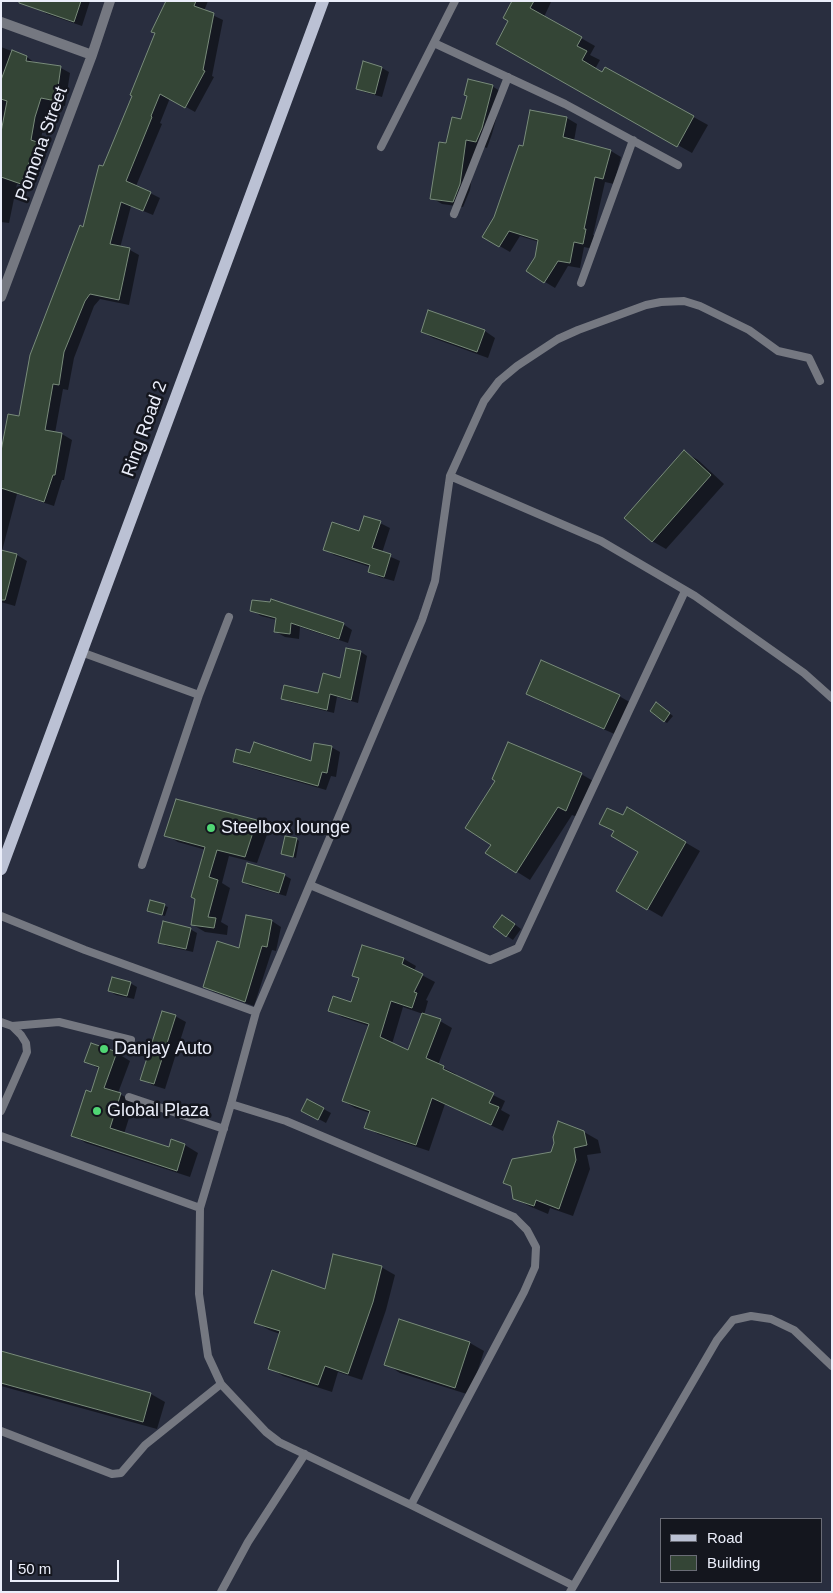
<!DOCTYPE html>
<style>
body{margin:0}
#map{position:relative;width:833px;height:1593px;overflow:hidden;background:#292e3f;font-family:Helvetica,sans-serif}
canvas{display:block}
.frame{position:absolute;inset:0;border:2px solid #ebeefa;pointer-events:none}
.legend{position:absolute;left:660px;top:1518px;width:162px;height:65px;box-sizing:border-box;background:#14161e;border:1px solid #6a6c76;margin:0;padding:6px 9px;list-style:none;font-size:15px;color:#ebeefa}
.legend li{display:flex;align-items:center;gap:10px;height:25px}
.legend b{width:25px;border:1px solid #6a6c76}
.scale{position:absolute;left:10px;top:1560px;width:109px;height:22px;box-sizing:border-box;border:2px solid #ebeefa;border-top:0;padding-left:6px;font-size:15px;line-height:18px;white-space:nowrap;color:#ebeefa;-webkit-text-stroke:4px #14161e;paint-order:stroke}
</style>
<div id="map">
<canvas width="833" height="1593"></canvas>
<div class="frame"></div>
<ul class="legend">
<li><b style="height:6px;background:#bbc1d4"></b>Road</li>
<li><b style="height:14px;background:#344536"></b>Building</li>
</ul>
<div class="scale">50 m</div>
</div>
<script>
const g = document.querySelector('canvas').getContext('2d');
g.lineJoin = 'round';
function paint(path, color) { g.fillStyle = color; g.fill(path, 'evenodd'); }
const poly = rows => new Path2D(rows.map(r => 'M' + r).join(''));
function trace(path, color, width, dash) { g.strokeStyle = color; g.lineWidth = width; g.lineCap = dash ? 'butt' : 'round'; g.setLineDash(dash || []); g.stroke(path); }
function label(font, color, halo, rows, align = 'center') {
  g.font = font + ' Helvetica,sans-serif'; g.lineWidth = 5; g.setLineDash([]); g.textBaseline = 'middle'; g.strokeStyle = halo; g.fillStyle = color; for (const [text, x, y, turn = 0] of rows) {
    g.save(); g.translate(x, y); g.rotate((+turn || 0) * Math.PI / 180); g.textAlign = isNaN(turn) ? turn : align; if (halo) g.strokeText(text, 0, 0); g.fillText(text, 0, 0); g.restore();
  }
}
const shadow = poly([
 [37,1,90,1,82,26,47,14,39,9],
 [167,1,208,1,204,11,223,20,212,76,214,77,195,112,170,98,160,123,162,124,136,186,160,198,153,215,131,206,120,248,130,250,139,255,129,305,100,299,94,306,74,358,68,390,63,389,55,433,62,434,72,440,64,480,62,480,54,506,17,494,2,551,17,555,27,561,15,606,1,602,1,459,20,417,104,167,134,96],
 [514,1,551,2,544,17,595,46,590,55,600,60,595,69,603,73,605,68,708,125,692,153,497,44,510,21],
 [1,47,27,57,35,63,61,68,70,73,65,106,51,103,44,122,40,145,46,148,44,160,41,160,31,189,17,184,9,223,1,222],
 [364,63,382,68,389,72,382,97,364,92,357,88],
 [492,86,503,93,492,134,487,148,477,145,470,190,463,207,442,204,432,198,447,144,462,121],
 [567,118,577,124,574,141,611,151,621,157,614,184,605,182,593,235,595,236,593,249,584,247,580,268,568,266,555,288,527,271,536,257,539,242,520,236,510,252,484,237,495,217,524,148],
 [429,311,485,331,495,338,488,358,433,338,422,332],
 [684,452,698,460,724,484,666,549,652,541],
 [380,523,390,528,382,553,400,561,394,581,379,577,369,571,370,567,334,555,324,549],
 [252,610,343,624,352,630,348,643,300,627,299,639,285,637,276,632,277,620,261,616],
 [361,652,367,656,358,703,337,697,334,713,289,702,282,698,319,695,341,679],
 [528,694,619,696,633,704,619,736,542,702],
 [660,706,673,716,667,723,664,721],
 [331,747,340,752,336,777,331,776,326,790,243,766,234,761,251,754,312,763],
 [581,774,595,782,580,818,572,815,530,880,487,853],
 [177,800,257,822,269,829,257,863,229,856,222,883,230,888,221,922,228,926,227,935,205,932,193,925,206,850,178,842,166,835],
 [628,809,700,851,662,917,617,891,640,852,615,832,600,824,623,817],
 [296,839,299,841,296,858,283,854],
 [284,875,291,879,286,896,250,886,243,882],
 [151,901,168,907,165,916,151,912],
 [509,920,521,929,513,940,507,936],
 [272,921,281,927,276,951,272,950,254,1006,214,992,204,986],
 [190,929,197,933,193,952,166,946,159,942],
 [363,947,404,959,416,966,414,971,435,982,426,1000,428,1001,424,1015,440,1021,452,1028,438,1065,456,1074,455,1076,505,1101,501,1110,510,1115,503,1131,445,1104,429,1151,378,1134,366,1127,370,1113,355,1108,343,1101,369,1026,342,1017,330,1010,352,1003,360,979,354,975],
 [403,1007,423,1014,409,1052,392,1044],
 [130,983,137,987,134,999,116,995,109,991],
 [175,1016,186,1022,165,1089,152,1085,142,1079],
 [92,1044,117,1053,130,1061,118,1093,134,1102,124,1134,169,1149,172,1141,185,1145,198,1153,190,1177,86,1143,72,1135,92,1094,99,1069,86,1061],
 [307,1100,331,1113,326,1123,302,1110],
 [584,1132,598,1140,601,1153,587,1155,590,1169,573,1216,550,1208,548,1214,529,1206,514,1198,512,1187,505,1183],
 [381,1267,395,1275,386,1310,362,1380,338,1372,332,1392,283,1376,270,1368,280,1334,269,1330,255,1322],
 [470,1343,484,1351,470,1395,400,1373,386,1364],
 [1,1353,151,1394,165,1402,157,1429,1,1386]
]);
const building = poly([
 [19,1,81,1,74,22,19,3,19,1],
 [166,1,196,1,194,6,214,13,203,70,205,71,185,108,160,94,151,116,152,117,126,181,151,192,143,211,121,202,110,244,130,248,119,300,90,294,85,301,64,352,59,385,53,384,45,430,62,433,55,475,53,475,44,502,1,488,1,451,8,414,19,416,30,355,80,225,83,227,99,165,103,166,132,96,130,95,155,33,151,32,166,1],
 [512,1,534,1,530,8,582,37,577,46,587,51,582,60,602,72,605,67,694,116,677,147,496,44,508,21,503,18,512,1],
 [12,50,27,56,26,61,61,66,56,101,41,98,35,117,31,140,37,142,35,156,32,155,21,184,1,177,1,132,7,101,1,99,1,80,12,50],
 [363,61,382,67,375,94,356,89,363,61],
 [468,79,493,85,482,128,476,142,466,140,460,184,453,202,430,199,439,142,446,143,452,117,461,119,467,96,464,95,468,79],
 [530,110,567,117,563,137,611,150,603,179,595,177,584,229,586,229,583,244,574,242,570,263,558,261,544,283,526,271,535,257,538,240,509,231,499,247,482,237,494,217,519,145,523,146,530,110],
 [428,310,485,330,477,352,421,332,428,310],
 [684,450,711,475,652,542,624,518,684,450],
 [364,516,381,521,372,548,391,554,384,577,368,572,370,565,323,550,332,522,359,531,364,516],
 [1,550,17,554,5,600,1,600,1,550],
 [271,599,344,623,339,639,291,623,290,634,274,632,276,618,250,611,252,600,270,602,271,599],
 [346,648,361,651,351,700,330,694,327,710,281,699,284,685,318,693,323,673,340,678,346,648],
 [541,660,620,695,604,729,526,694,541,660],
 [656,702,670,713,664,722,650,711,656,702],
 [254,742,311,761,314,743,332,746,327,773,322,772,318,786,233,762,236,749,250,753,254,742],
 [508,742,582,773,566,811,558,807,516,873,485,853,491,845,465,828,495,781,492,779,508,742],
 [176,799,257,820,245,857,217,850,209,877,218,880,208,917,216,918,214,928,191,925,195,899,191,897,205,847,164,836,176,799],
 [627,807,686,842,647,910,616,891,638,852,611,836,614,831,599,824,607,808,623,815,627,807],
 [285,836,297,838,293,857,281,854,285,836],
 [247,863,285,874,279,893,242,882,247,863],
 [150,900,165,904,162,915,147,911,150,900],
 [246,915,272,920,267,947,262,946,245,1002,203,987,217,941,239,948,246,915],
 [502,915,515,924,506,937,493,927,502,915],
 [163,921,191,928,186,949,158,943,163,921],
 [362,945,404,958,402,964,423,974,414,992,417,993,412,1008,391,1001,380,1037,408,1050,422,1013,441,1019,426,1058,444,1066,443,1069,494,1093,489,1103,499,1107,491,1125,432,1098,416,1145,364,1128,370,1111,342,1101,369,1024,328,1011,333,996,351,1002,359,978,352,976,362,945],
 [112,977,131,982,127,996,108,991,112,977],
 [162,1011,176,1015,154,1084,140,1080,162,1011],
 [91,1043,117,1052,104,1088,121,1093,110,1128,169,1147,171,1139,185,1144,177,1171,71,1136,86,1090,91,1092,99,1067,84,1062,91,1043],
 [307,1099,324,1108,318,1120,301,1111,307,1099],
 [558,1121,584,1131,587,1145,574,1148,576,1160,559,1209,536,1200,534,1206,513,1199,511,1186,503,1183,512,1159,551,1152,554,1143,553,1137,558,1121],
 [333,1254,382,1266,373,1302,348,1374,325,1366,318,1385,268,1369,280,1331,254,1323,272,1270,325,1289,333,1254],
 [399,1319,470,1342,455,1388,384,1365,399,1319],
 [1,1351,151,1393,143,1422,1,1383,1,1351]
]);
const service = poly([
 [434,43,565,104,678,165],
 [381,147,455,1],
 [454,214,508,77],
 [581,283,633,140],
 [450,476,601,541,695,596,804,673,832,698],
 [81,652,199,695,142,865],
 [199,695,229,617],
 [310,885,490,960,518,948,685,591],
 [1,916,85,950,256,1012],
 [1,1022,12,1026,21,1035,26,1043,27,1052,1,1111],
 [12,1026,59,1022,131,1040],
 [129,1097,224,1129],
 [231,1104,286,1121,514,1217,527,1230,536,1247,535,1267,524,1292,411,1505],
 [1,1136,200,1208],
 [1,1431,112,1474,121,1473,145,1445,221,1384],
 [572,1585,411,1505,279,1442,266,1432,221,1384,208,1356,199,1294,200,1208,231,1104,256,1012,422,620,435,581,450,476,484,401,499,381,517,366,558,339,578,330,646,305,661,302,684,301,700,306,749,330,778,351,809,358,820,381],
 [221,1592,248,1542,305,1454],
 [570,1592,717,1340,733,1320,751,1316,771,1319,794,1330,832,1366]
]);
const minor = poly([
 [1,22,92,55],
 [1,297,92,55,110,1]
]);
const primary = poly([
 [1,869,323,1]
]);
const markers = [
 [211,828,5,"#50d674"],
 [104,1049,5,"#50d674"],
 [97,1111,5,"#50d674"]
];
const streetNames = [
 ["Pomona Street",42,144,-70],
 ["Ring Road 2",145,429,-70]
];
const poiNames = [
 ["Steelbox lounge",221,828],
 ["Danjay Auto",114,1049],
 ["Global Plaza",107,1111]
];
paint(shadow, '#0007');
paint(building, '#344536');
trace(building, '#788b7a', 1);
trace(service, '#757881', 8);
trace(minor, '#757881', 10);
trace(primary, '#bbc1d4', 12);
for (const [x, y, r, color] of markers) { const dot = new Path2D(); dot.arc(x, y, r, 0, 2 * Math.PI); g.fillStyle = color; g.fill(dot); trace(dot, '#14161e', 2); }
label('18px', '#ebeefa', '#14161e', streetNames);
label('18px', '#ebeefa', '#14161e', poiNames, 'left');
</script>
